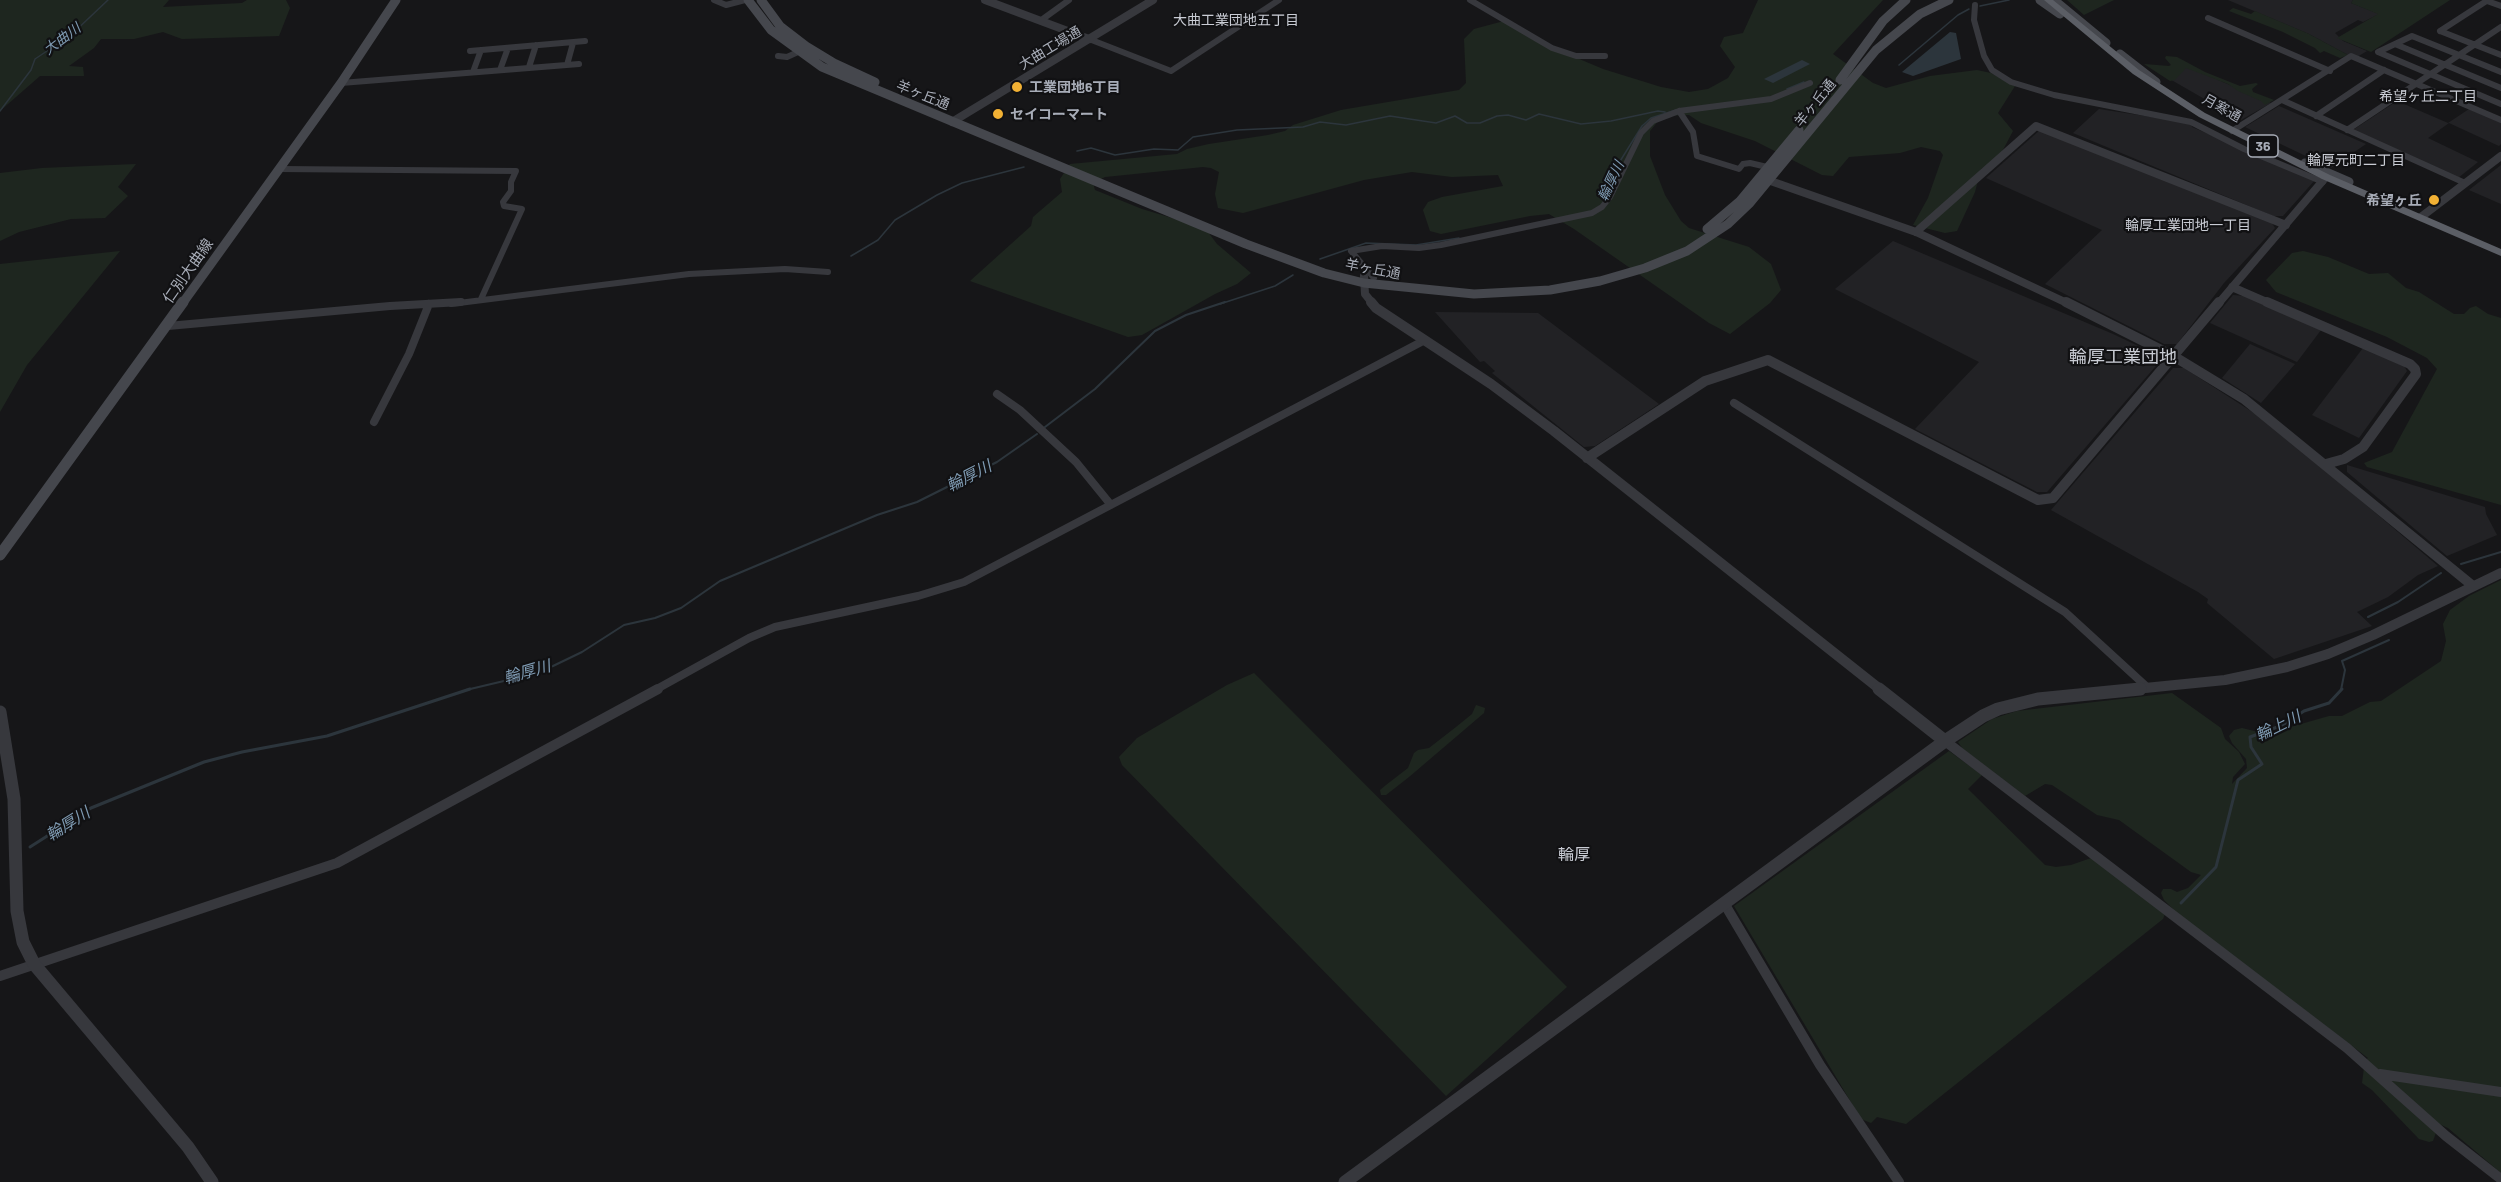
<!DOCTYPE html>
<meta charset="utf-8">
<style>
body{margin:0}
canvas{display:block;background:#161618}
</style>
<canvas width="2501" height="1182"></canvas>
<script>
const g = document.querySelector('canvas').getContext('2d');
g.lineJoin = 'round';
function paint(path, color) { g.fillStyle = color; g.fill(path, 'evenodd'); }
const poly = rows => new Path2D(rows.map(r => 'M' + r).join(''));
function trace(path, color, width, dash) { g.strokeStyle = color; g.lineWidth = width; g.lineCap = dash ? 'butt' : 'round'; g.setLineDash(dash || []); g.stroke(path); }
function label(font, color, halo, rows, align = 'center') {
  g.font = font + ' Barlow,"Noto Sans JP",sans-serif'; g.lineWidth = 4.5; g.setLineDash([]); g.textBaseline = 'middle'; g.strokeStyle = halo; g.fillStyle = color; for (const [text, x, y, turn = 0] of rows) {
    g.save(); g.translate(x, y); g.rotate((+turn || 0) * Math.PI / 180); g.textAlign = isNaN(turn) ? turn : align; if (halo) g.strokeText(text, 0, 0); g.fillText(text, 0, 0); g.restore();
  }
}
const built = poly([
 [2228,0,2353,0,2351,3,2379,14,2363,22,2358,20,2335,33,2343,41,2367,51,2357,57,2348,55,2309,34],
 [2184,65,2271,103,2241,120,2168,78],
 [2397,101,2448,123,2469,109,2501,122,2501,144,2499,146,2449,123,2428,138,2478,162,2458,178,2353,130],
 [2279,106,2366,144,2331,168,2245,127],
 [2099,109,2191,123,2192,127,2315,180,2283,216,2273,216,2073,133],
 [2040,130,2270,220,2275,228,2224,283,2177,344,2164,344,2045,284,2102,230,1986,178],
 [2501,165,2501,204,2469,190],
 [1893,241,2113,334,2159,356,2161,360,2047,492,2037,492,1915,429,1979,362,1835,289],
 [2233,295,2245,296,2321,330,2297,362,2210,323],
 [1435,312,1538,313,1659,404,1595,446,1584,447,1492,373,1495,371,1484,361,1480,362],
 [2250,344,2295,364,2261,403,2222,378],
 [2363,348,2404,366,2407,371,2359,438,2312,415],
 [2173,368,2184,368,2271,424,2438,566,2418,575,2388,597,2357,612,2372,626,2274,659,2207,603,2208,599,2198,592,2051,510],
 [2347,465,2485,507,2486,514,2497,535,2447,556,2347,472]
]);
const green = poly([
 [0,0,169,0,163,7,242,3,247,0,286,0,290,8,279,36,182,39,163,32,134,39,101,39,94,48,69,66,83,67,84,76,40,76,0,111],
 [1758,0,1883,0,1833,54,1873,83,1886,88,1930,76,1977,70,1991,73,2015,86,1998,113,2013,131,1997,161,1981,169,1975,192,1957,231,1945,233,1913,225,1928,198,1943,155,1940,151,1921,147,1900,153,1849,157,1833,176,1822,175,1755,141,1701,123,1689,115,1665,116,1659,120,1650,131,1650,156,1665,195,1681,221,1689,228,1749,247,1771,264,1781,290,1770,303,1730,334,1709,323,1574,229,1549,214,1530,216,1441,234,1430,231,1423,210,1428,202,1442,197,1503,186,1498,175,1452,177,1412,172,1364,180,1243,213,1218,208,1215,194,1219,172,1211,168,1203,167,1105,177,1093,183,1095,190,1142,209,1205,228,1217,244,1251,273,1237,284,1215,294,1142,335,1128,337,970,281,1031,226,1033,217,1062,192,1060,179,1070,164,1177,154,1187,149,1209,144,1268,135,1285,131,1293,125,1341,110,1459,90,1466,83,1464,39,1474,29,1504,21,1565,53,1603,69,1661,87,1689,92,1708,89,1728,78,1735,67,1720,46,1724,37,1743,33],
 [2067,0,2114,0,2084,15],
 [2353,0,2450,0,2371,52,2337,38,2378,14,2351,3],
 [2233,8,2251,14,2255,11,2309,34,2348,55,2340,58,2324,51,2320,53,2315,48,2283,32,2229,11],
 [2166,56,2177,57,2205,72,2240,86,2256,83,2258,84,2252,89,2253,92,2274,100,2265,105,2261,101,2238,91,2228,84,2186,68,2175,80,2170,81,2144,64,2169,66,2171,65,2165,58],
 [136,164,118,187,128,196,105,218,71,219,19,232,0,241,0,173,42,168],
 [120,251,27,365,0,412,0,264],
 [2303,251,2328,257,2369,274,2388,273,2406,288,2419,292,2454,314,2464,314,2470,308,2476,306,2488,314,2501,318,2501,505,2367,467,2364,463,2392,452,2437,369,2427,358,2387,337,2276,292,2266,280,2292,253],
 [2501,580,2501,1173,2448,1128,2439,1124,2433,1141,2429,1142,2419,1139,2372,1090,2362,1083,2365,1060,2368,1058,2178,914,2164,900,2161,893,2163,889,2171,889,2177,892,2188,888,2201,875,2191,872,2119,820,2097,815,2052,785,2045,784,2025,796,1963,749,1958,742,1992,719,2017,711,2172,693,2221,728,2225,739,2239,752,2245,764,2233,777,2232,784,2247,768,2246,759,2232,743,2229,736,2234,730,2242,728,2266,734,2329,716,2342,716,2370,702,2381,701,2441,661,2446,641,2443,624,2450,610,2469,596],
 [1254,673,1567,987,1446,1096,1122,765,1119,757,1137,738,1227,685],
 [1476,705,1485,708,1484,713,1409,777,1386,795,1381,795,1380,790,1386,785,1408,768,1414,753,1418,750,1429,748,1456,727,1472,714],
 [1949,751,1982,775,1968,789,2045,865,2056,867,2071,865,2094,857,2165,914,2163,919,1906,1124,1877,1117,1871,1123,1861,1119,1734,906]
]);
const water = poly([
 [1950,32,1956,33,1961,59,1913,76,1902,72],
 [1802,60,1810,64,1773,83,1764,79]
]);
const streamFar2 = poly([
 [1980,6,2009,0],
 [1899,65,1958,15,1969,9],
 [1787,89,1804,82],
 [0,111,31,70,35,59,71,35,108,0],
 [1077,151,1091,148,1115,155,1154,149,1178,150,1193,137,1237,130,1303,127,1320,122,1346,125,1390,116,1436,123,1455,116,1467,123,1480,123,1497,116,1508,115,1526,120,1539,114,1581,124,1611,121,1658,111,1665,112],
 [1606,199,1617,166,1642,126,1651,118,1676,110],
 [851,256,878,240,895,220,937,195,962,183,1024,167],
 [1320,259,1366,243,1416,245,1459,238],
 [1220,304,1275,286,1293,275]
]);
const streamFar1 = poly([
 [1045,427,1095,389,1155,331,1186,315,1225,302],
 [2461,564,2501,552],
 [2368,617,2398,602,2441,573],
 [466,690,525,676,553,666,582,652,624,625,655,618,681,608,720,581,877,515,917,502,997,462,1037,434],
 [2341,690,2345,670,2342,661,2389,640]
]);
const stream = poly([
 [30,847,91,808,204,762,242,752,327,736,470,689],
 [2181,903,2216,867,2238,780,2262,764,2251,747,2250,737,2283,725,2304,711,2329,703,2342,689]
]);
const minorFar2 = poly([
 [714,0,726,5,745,0],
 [1470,0,1552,48,1576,56,1605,56],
 [2487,1,2501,6],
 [1975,5,1974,20,1984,56,1992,70,2011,82,2054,95,2191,122,2244,149,2323,182],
 [2208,18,2330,71],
 [1040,21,1069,0],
 [2440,31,2501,55],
 [2440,31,2488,0],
 [1089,39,1171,71,1279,0],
 [2395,44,2501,88],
 [470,51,585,41],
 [778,56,787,57,798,52],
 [567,65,573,43],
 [529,67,536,45],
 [500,70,508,48],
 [473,72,481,50],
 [2501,72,2412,36,2378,52,2501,104],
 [341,83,579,64],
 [2282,100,2465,183],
 [1679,111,1693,132,1697,156,1739,169,1743,164,1750,163,1767,167],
 [2316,116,2384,70],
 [2347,130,2501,27],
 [2232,131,2351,56,2501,120],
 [280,169,516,171,511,182,511,191,503,202,504,206,522,209,481,299],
 [1374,278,1351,251,1382,246,1419,248,1441,245,1592,213,1602,207,1610,197,1641,133,1653,121,1679,111,1771,99,1810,83],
 [451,304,689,274,785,269,828,272]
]);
const minorFar1 = poly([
 [168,326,390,306,461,302],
 [997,394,1020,410,1076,462,1111,505],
 [1734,403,2065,612,2148,688],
 [374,422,409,354,429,304],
 [655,690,749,638,775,627,918,596,964,582,1425,340]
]);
const minor = poly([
 [1945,741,2347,1048,2446,1136,2501,1179],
 [1724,903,1820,1065,1899,1182],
 [0,976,337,863,658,689],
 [2380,1074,2501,1092]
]);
const tertiaryFar2 = poly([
 [985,0,1089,39],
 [952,122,1153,0],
 [1762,178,1916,232,2069,304],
 [2421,217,2501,156],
 [1916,232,2036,126,2286,225],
 [1364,276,1365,294,1373,304],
 [2232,287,2271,304],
 [2218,304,2326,177]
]);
const tertiaryFar1 = poly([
 [1371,302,1376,308,1491,384,1554,431,1881,690],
 [2066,302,2175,357,2244,399,2473,586],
 [2267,302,2410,364,2415,369,2416,374,2363,447,2344,459,2326,464],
 [1587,458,1705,381,1768,360,2038,500,2053,498,2219,302],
 [2125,690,2225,680,2287,667,2328,654,2373,635,2501,573]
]);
const tertiary = poly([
 [1879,689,1945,741],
 [0,712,14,799,17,911,23,942,34,964,188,1147,212,1182],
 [1345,1182,1945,741,1983,716,1998,709,2038,699,2140,689]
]);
const secondaryFar1 = poly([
 [748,0,771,30,822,67,1246,244,1324,273,1364,283,1474,294,1550,290,1600,281,1645,268,1687,251,1728,224,1750,203,1876,50,1920,14,1949,0],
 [761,0,780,26,806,46,834,63,875,82],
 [2040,0,2060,14],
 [2054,0,2106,43],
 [2120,54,2156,82],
 [1840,80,1883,21,1906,0],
 [2305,163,2349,182],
 [1707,229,1740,201,1799,130],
 [182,304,341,83,396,0]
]);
const secondary = poly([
 [0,555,183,302]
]);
const trunk = poly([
 [2044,0,2053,0,2139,70,2205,113,2330,175,2501,249,2501,256,2322,179,2199,117,2133,74,2044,0]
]);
const markers = [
 [1017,87,6,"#f2b134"],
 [998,114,6,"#f2b134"],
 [2434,200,6,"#f2b134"]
];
const farNeighbourhoodnames = [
 ["大曲工業団地五丁目",1236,20],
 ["希望ヶ丘二丁目",2428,96],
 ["輪厚元町二丁目",2356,160],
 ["輪厚工業団地一丁目",2188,225]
];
const farWaternames = [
 ["大曲川",62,39,-37],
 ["輪厚川",1611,181,-65]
];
const farStreetnames = [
 ["大曲工場通",1050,48,-31],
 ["羊ヶ丘通",923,95,22],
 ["羊ヶ丘通",1815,103,-51],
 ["月寒通",2222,108,29],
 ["羊ヶ丘通",1373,269,11]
];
const farPoinames = [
 ["工業団地6丁目",1029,87],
 ["セイコーマート",1010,114],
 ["希望ヶ丘",2422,200,"right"]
];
const shields = [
 [2263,146,30]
];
const shieldNames = [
 ["36",2263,146]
];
const streetNames = [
 ["仁別大曲線",188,271,-55]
];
const waterNames = [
 ["輪厚川",969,476,-27],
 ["輪厚川",527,672,-16],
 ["輪上川",2278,726,-26],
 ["輪厚川",68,824,-32]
];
const neighbourhoodNames = [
 ["輪厚",1574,855]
];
const quarterNames = [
 ["輪厚工業団地",2123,357]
];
paint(built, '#222225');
paint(green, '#1e261f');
paint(water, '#2c353c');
trace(streamFar2, '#2c353c', 1.5);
trace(streamFar1, '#2c353c', 2);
trace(stream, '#2c353c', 3);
trace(minorFar2, '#37383d', 6);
trace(minorFar1, '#37383d', 8);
trace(minor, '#37383d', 10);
trace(tertiaryFar2, '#37383d', 8);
trace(tertiaryFar1, '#37383d', 10);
trace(tertiary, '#37383d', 13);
trace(secondaryFar1, '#45474d', 9);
trace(secondary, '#45474d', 11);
paint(trunk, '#5b5e65');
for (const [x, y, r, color] of markers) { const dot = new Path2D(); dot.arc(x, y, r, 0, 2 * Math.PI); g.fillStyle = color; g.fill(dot); trace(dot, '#111113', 2); }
label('14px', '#c9ccd4', '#111113', farNeighbourhoodnames);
label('italic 14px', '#7f9bb3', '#111113', farWaternames);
label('14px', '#a8adb8', '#111113', farStreetnames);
label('bold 14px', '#a8adb8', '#111113', farPoinames, 'left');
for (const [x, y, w] of shields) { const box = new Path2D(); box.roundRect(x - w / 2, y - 11, w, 22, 4.5); g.fillStyle = '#111113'; g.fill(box); trace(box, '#a8adb8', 1.5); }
label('bold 14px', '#a8adb8', null, shieldNames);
label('15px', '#a8adb8', '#111113', streetNames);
label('italic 16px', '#7f9bb3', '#111113', waterNames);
label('16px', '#c9ccd4', '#111113', neighbourhoodNames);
label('18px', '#c9ccd4', '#111113', quarterNames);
</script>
